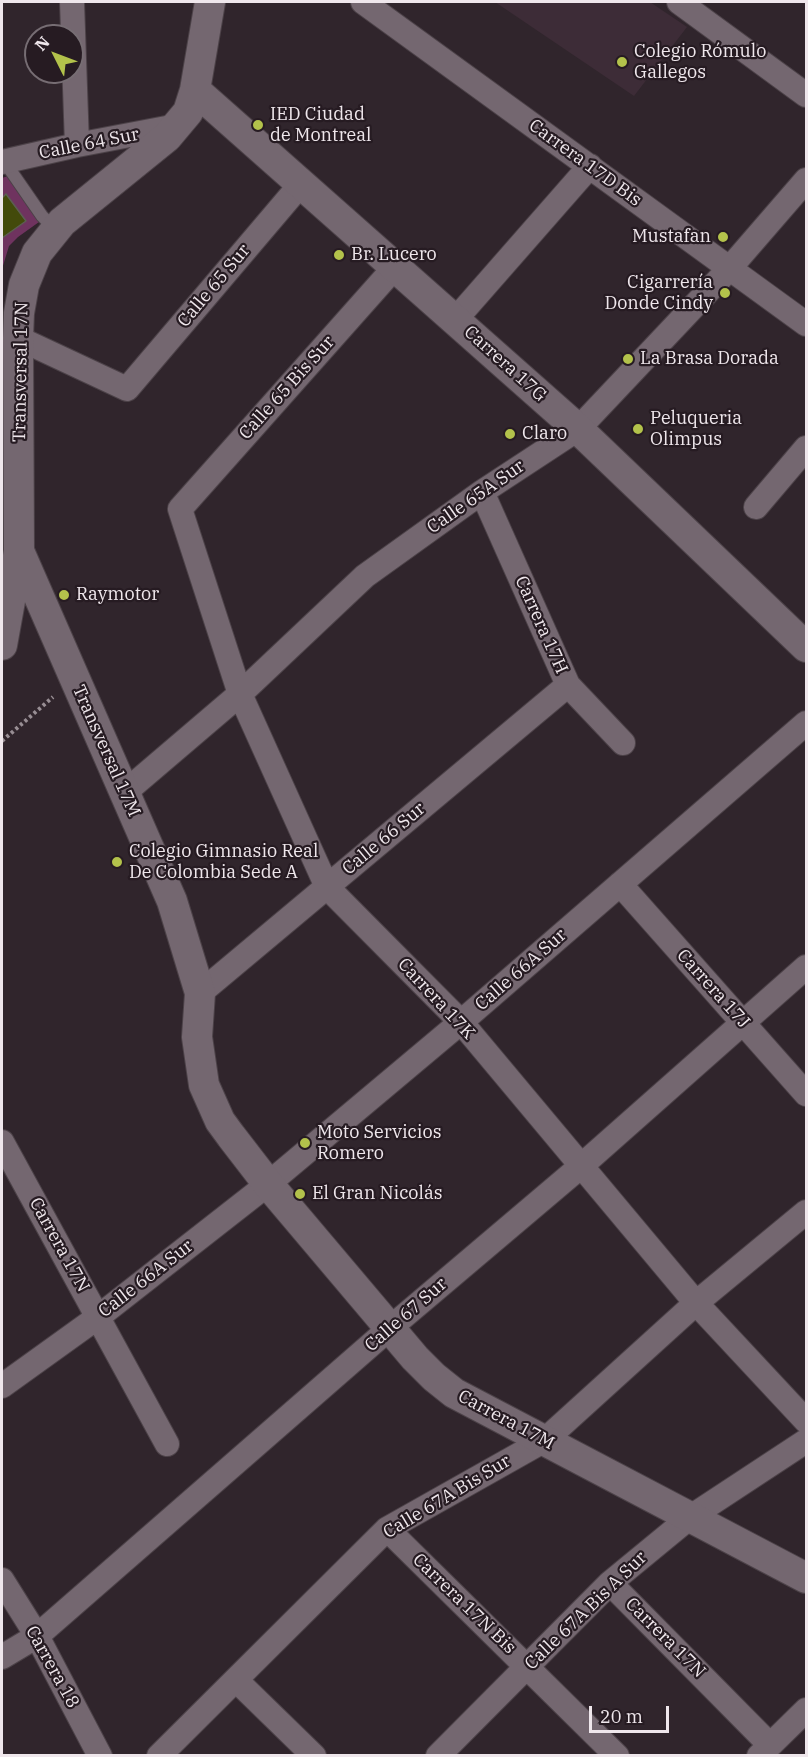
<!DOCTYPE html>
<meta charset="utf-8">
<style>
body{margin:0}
#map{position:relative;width:808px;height:1757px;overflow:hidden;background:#30252c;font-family:"IBM Plex Serif",serif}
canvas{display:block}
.frame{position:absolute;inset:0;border:3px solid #efe7ec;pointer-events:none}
.north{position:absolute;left:24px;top:24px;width:60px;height:60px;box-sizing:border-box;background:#261b22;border:2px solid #766d73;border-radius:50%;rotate:312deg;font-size:16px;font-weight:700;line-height:24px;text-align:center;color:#efe7ec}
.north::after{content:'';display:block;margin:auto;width:21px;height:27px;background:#b3c24b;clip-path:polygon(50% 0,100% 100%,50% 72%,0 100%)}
.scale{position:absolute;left:589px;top:1706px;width:80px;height:27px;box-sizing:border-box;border:3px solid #efe7ec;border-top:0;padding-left:8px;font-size:18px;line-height:21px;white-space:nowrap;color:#efe7ec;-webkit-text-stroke:4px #261b22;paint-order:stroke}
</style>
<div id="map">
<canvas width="808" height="1757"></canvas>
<div class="frame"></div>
<div class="north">N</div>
<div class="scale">20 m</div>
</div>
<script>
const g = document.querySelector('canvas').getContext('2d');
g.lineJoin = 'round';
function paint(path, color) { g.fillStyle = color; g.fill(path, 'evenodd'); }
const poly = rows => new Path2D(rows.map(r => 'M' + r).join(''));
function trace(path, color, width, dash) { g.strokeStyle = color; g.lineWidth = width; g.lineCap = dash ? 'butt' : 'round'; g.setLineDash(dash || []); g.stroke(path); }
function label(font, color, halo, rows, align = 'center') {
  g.font = font + ' "IBM Plex Serif",serif'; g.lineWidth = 4.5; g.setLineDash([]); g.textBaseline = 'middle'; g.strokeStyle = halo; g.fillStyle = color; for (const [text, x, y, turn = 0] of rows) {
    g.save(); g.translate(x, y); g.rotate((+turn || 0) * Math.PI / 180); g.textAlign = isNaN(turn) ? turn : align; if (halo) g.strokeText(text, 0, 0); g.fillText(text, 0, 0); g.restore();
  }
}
const built = poly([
 [495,2,650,2,687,27,634,96]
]);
const green = poly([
 [14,174,46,217,18,237,9,246,2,269,2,178]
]);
const building = poly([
 [6,194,26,221,2,238,2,198,6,194]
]);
const path = poly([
 [2,741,53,697]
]);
const service = poly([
 [4,161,42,216,55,229]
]);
const minor = poly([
 [72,2,77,145],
 [363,2,806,324],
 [679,2,806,95],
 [2,162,77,145,177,126],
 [395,267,180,509,240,694,327,887,461,1022,696,1303,806,1421],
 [455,320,590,166],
 [18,338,127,389,301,184],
 [482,492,568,685,623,743],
 [756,507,806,448],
 [124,793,240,694,365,576,482,492,578,429,729,269,806,180],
 [620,884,806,1094],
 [200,993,568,685],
 [2,1142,167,1444],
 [2,1386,98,1317,268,1184,461,1022,806,723],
 [387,1529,617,1756],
 [2,1580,37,1636,100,1756],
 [610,1583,770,1745],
 [2,1657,37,1636,390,1328,580,1167,806,967],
 [236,1680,314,1756],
 [159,1756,387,1529,545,1440,696,1303,806,1212],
 [438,1756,610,1583,689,1518,806,1441],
 [759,1756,806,1710]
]);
const tertiary = poly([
 [195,90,578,429,806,647],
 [19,551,172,901,200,993,197,1037,204,1085,220,1121,231,1136,268,1184,415,1358,434,1377,454,1393,806,1578],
 [2,645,19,551,18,338,19,313,24,285,37,253,62,222,167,137,188,112,195,90,210,2]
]);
const markers = [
 [622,62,6,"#b3c24b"],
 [258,125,6,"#b3c24b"],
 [723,237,6,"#b3c24b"],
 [339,255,6,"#b3c24b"],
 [725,293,6,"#b3c24b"],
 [628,359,6,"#b3c24b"],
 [638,429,6,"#b3c24b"],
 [510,434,6,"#b3c24b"],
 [64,595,6,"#b3c24b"],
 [117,862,6,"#b3c24b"],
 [305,1143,6,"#b3c24b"],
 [300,1194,6,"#b3c24b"]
];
const poiNames = [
 ["Colegio Rómulo",634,52],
 ["Gallegos",634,73],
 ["IED Ciudad",270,115],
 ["de Montreal",270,136],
 ["Mustafan",711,237,"right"],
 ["Br. Lucero",351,255],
 ["Cigarrería",713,283,"right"],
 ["Donde Cindy",713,304,"right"],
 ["La Brasa Dorada",640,359],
 ["Peluqueria",650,419],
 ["Olimpus",650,440],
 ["Claro",522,434],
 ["Raymotor",76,595],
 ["Colegio Gimnasio Real",129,852],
 ["De Colombia Sede A",129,873],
 ["Moto Servicios",317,1133],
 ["Romero",317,1154],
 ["El Gran Nicolás",312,1194]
];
const streetNames = [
 ["Calle 64 Sur",89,144,-11],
 ["Carrera 17D Bis",585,163,36],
 ["Calle 65 Sur",214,286,-50],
 ["Carrera 17G",505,364,42],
 ["Transversal 17N",21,372,-89],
 ["Calle 65 Bis Sur",287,388,-48],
 ["Calle 65A Sur",476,497,-35],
 ["Carrera 17H",541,625,66],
 ["Transversal 17M",106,751,66],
 ["Calle 66 Sur",384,839,-40],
 ["Calle 66A Sur",521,970,-41],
 ["Carrera 17J",713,989,48],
 ["Carrera 17K",436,999,47],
 ["Carrera 17N",59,1245,61],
 ["Calle 66A Sur",146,1279,-38],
 ["Calle 67 Sur",406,1315,-41],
 ["Carrera 17M",506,1420,28],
 ["Calle 67A Bis Sur",447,1497,-31],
 ["Carrera 17N Bis",464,1604,44],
 ["Calle 67A Bis A Sur",586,1611,-44],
 ["Carrera 17N",665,1638,45],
 ["Carrera 18",52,1667,61]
];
paint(built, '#3d2c37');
paint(green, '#6f335f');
paint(building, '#434a0b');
trace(building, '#5c5e51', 1.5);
trace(service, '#4c4248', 14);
trace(minor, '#4c4248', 26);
trace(tertiary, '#4c4248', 32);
trace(path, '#988e94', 4, [3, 3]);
trace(service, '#746770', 12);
trace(minor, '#746770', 24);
trace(tertiary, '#746770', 30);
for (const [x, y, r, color] of markers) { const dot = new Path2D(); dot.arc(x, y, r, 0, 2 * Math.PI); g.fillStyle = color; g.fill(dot); trace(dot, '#261b22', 2); }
label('18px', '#efe7ec', '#261b22', poiNames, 'left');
label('18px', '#efe7ec', '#261b22', streetNames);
</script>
